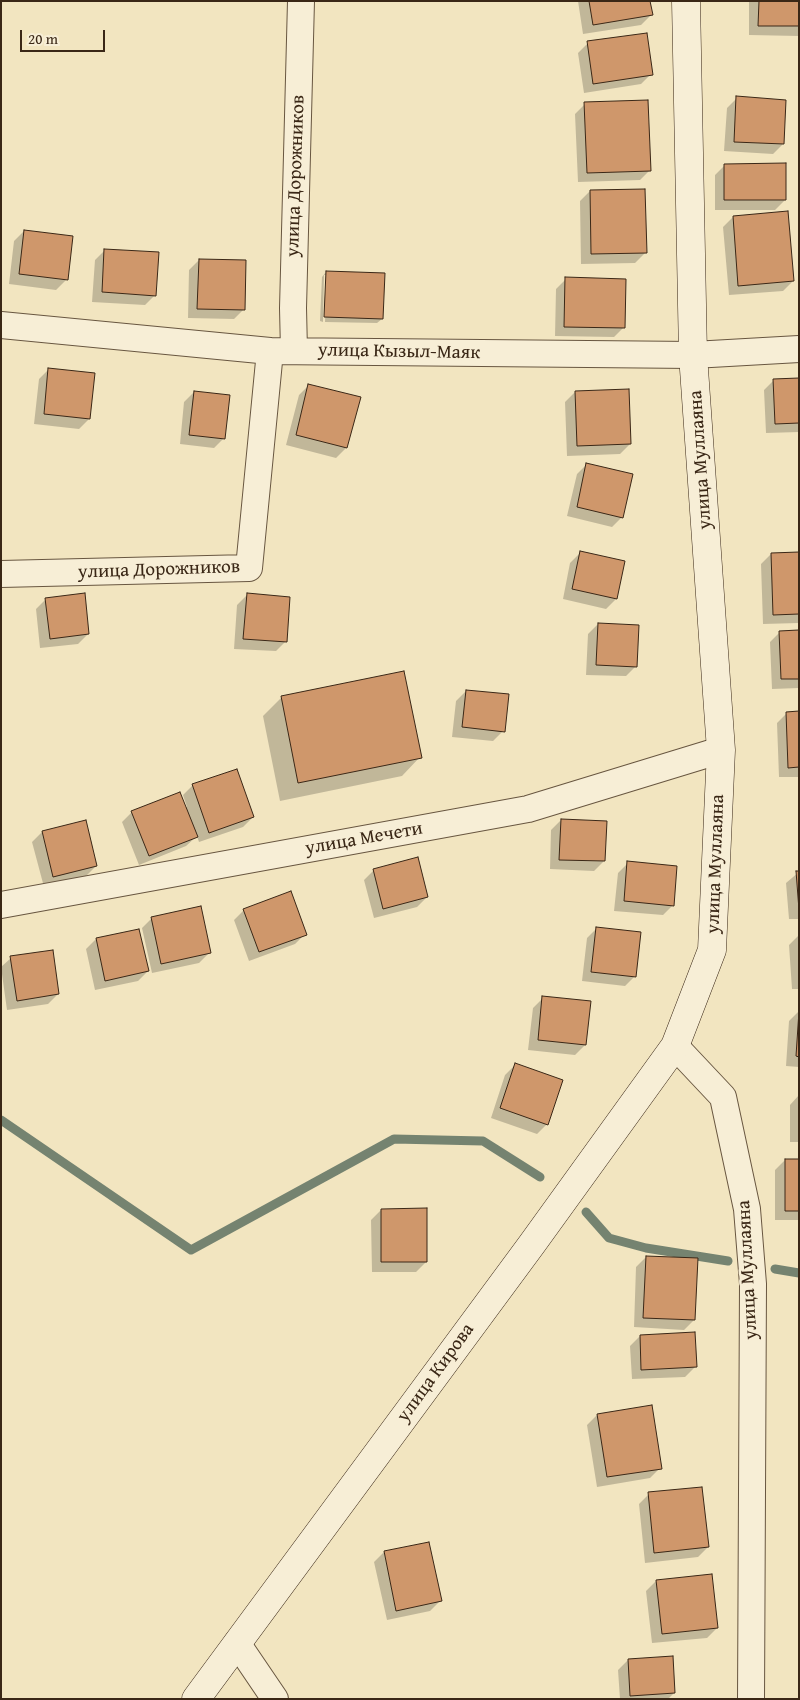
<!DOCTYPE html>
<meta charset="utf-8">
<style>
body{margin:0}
#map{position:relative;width:800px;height:1700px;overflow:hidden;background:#f2e5c0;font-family:"Gentium Book Plus",serif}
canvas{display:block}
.frame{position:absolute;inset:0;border:2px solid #3a2716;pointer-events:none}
.scale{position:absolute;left:20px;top:30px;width:85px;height:22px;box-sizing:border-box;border:2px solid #3a2716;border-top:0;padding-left:6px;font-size:15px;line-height:18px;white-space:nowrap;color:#3a2716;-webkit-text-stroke:4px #f7eed6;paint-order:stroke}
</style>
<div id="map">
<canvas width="800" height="1700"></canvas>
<div class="frame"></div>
<div class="scale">20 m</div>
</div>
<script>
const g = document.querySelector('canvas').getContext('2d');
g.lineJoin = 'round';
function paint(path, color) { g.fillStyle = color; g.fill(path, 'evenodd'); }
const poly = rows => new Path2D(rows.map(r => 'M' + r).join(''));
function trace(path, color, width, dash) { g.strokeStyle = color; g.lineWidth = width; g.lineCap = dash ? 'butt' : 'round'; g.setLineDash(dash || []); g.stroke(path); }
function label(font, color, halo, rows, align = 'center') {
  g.font = font + ' "Gentium Book Plus",serif'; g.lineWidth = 5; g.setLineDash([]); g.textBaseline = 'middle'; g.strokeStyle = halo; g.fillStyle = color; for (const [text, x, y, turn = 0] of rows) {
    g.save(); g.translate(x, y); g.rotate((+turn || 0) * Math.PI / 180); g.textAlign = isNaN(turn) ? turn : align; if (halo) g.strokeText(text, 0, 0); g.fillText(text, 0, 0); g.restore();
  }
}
const shadow = poly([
 [578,1,649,1,651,15,641,25,583,34],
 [749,1,799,1,799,36,749,35],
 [588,43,651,74,641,84,584,93,578,53],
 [737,98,783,144,773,154,724,151,727,108],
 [585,104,650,170,640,180,578,182,575,114],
 [725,165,785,200,775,210,715,210,715,175],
 [590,191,645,253,635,263,581,264,580,201],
 [733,217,793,281,783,291,729,295,723,227],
 [24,231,66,280,56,290,9,284,14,241],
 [105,250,155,295,145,305,92,302,95,260],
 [199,260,244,309,234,319,188,318,189,270],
 [326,272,382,319,377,323,325,322,327,275,324,275,323,322,320,321,322,277],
 [566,279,624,327,614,337,555,336,556,289],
 [49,369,89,419,79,429,34,424,39,379],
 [799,379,799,432,766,433,764,390,774,380],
 [309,385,346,448,336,458,286,445,299,395],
 [194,392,224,438,214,448,180,444,184,402],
 [575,392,630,444,620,454,567,456,565,402],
 [587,464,622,517,612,527,567,516,577,474],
 [580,553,624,562,616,599,606,609,563,599,570,563],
 [799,553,799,623,763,624,761,564,771,554],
 [247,595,286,641,276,651,234,649,237,605],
 [46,599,88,634,78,644,40,648,36,609],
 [598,624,636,666,626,676,586,675,588,634],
 [799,631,799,688,772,689,770,642,780,632],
 [403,672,420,757,402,776,280,801,263,716,281,698],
 [466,691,503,731,493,741,452,737,456,701],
 [799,712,799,777,779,777,777,723,787,713],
 [193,785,253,817,243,827,199,842,197,836,186,846,139,865,122,822,132,812,187,807,183,795],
 [561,820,604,861,594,871,550,869,551,830],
 [42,832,96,866,86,876,44,887,32,842],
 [628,863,673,905,663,915,614,911,618,873],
 [374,870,427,897,417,907,374,918,364,880],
 [799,872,799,919,789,919,786,883],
 [244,910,305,934,295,944,249,961,234,920],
 [152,918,209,953,199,963,152,973,142,928],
 [597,928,635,976,625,986,582,981,587,938],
 [799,935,799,989,792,989,789,945],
 [96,939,148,971,138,981,95,990,86,949],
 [11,958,58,994,48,1004,7,1010,1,967],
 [543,998,585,1045,575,1055,528,1050,533,1008],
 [799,1011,799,1067,786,1066,789,1021],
 [515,1065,547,1124,537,1134,491,1118,505,1075],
 [799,1095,799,1142,790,1142,790,1105],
 [785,1160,799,1160,799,1220,775,1220,775,1170],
 [381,1210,426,1262,416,1272,372,1272,371,1220],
 [646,1257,694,1320,684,1330,634,1327,636,1267],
 [640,1336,695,1367,685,1377,632,1379,630,1346],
 [597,1415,660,1468,650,1478,597,1487,587,1425],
 [649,1494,708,1547,698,1557,645,1563,639,1504],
 [384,1552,440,1601,430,1611,387,1620,374,1562],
 [656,1581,717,1628,707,1638,652,1643,646,1591],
 [628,1660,674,1693,668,1699,620,1699,618,1670]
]);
const stream = poly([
 [1,1120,191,1250,394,1139,483,1141,540,1177],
 [586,1212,609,1238,646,1248,728,1261],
 [775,1269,799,1273]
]);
const building = poly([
 [589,1,650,1,653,15,593,25,589,1],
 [759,1,799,1,799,26,758,26,759,1],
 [647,33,653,75,593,84,587,41,647,33],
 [736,96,786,100,784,144,734,142,736,96],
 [648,100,651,171,587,173,584,102,648,100],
 [786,163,786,200,724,200,724,164,786,163],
 [645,189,647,253,591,254,590,190,645,189],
 [788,211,794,281,738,286,733,216,788,211],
 [24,230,73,236,68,280,19,274,24,230],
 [104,249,159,252,156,296,102,292,104,249],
 [199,259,246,260,245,310,197,309,199,259],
 [326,271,385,273,383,319,324,317,326,271],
 [565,277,626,279,625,328,564,327,565,277],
 [48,368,95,373,90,419,44,414,48,368],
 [799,378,799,423,775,424,773,379,799,378],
 [308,384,361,397,347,448,296,435,308,384],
 [629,389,631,444,577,446,575,391,629,389],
 [194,391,230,395,225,439,189,435,194,391],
 [586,463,633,474,623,518,577,507,586,463],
 [580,551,625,561,617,599,572,589,580,551],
 [799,552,799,614,773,615,771,553,799,552],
 [85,593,89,634,50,639,45,598,85,593],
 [247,593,290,597,287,642,243,639,247,593],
 [598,623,639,625,637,667,596,665,598,623],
 [799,630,799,679,781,679,779,631,799,630],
 [404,671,422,758,298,783,281,696,404,671],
 [466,690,509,694,505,732,462,727,466,690],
 [799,711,799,767,788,768,786,712,799,711],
 [237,769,254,817,209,833,192,784,237,769],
 [180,792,198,837,149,856,131,811,180,792],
 [561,819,607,821,605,861,559,860,561,819],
 [86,820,97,866,53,877,42,831,86,820],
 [418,857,428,897,383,909,373,869,418,857],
 [627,861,677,866,674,906,624,901,627,861],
 [796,871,799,871,799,910,796,871],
 [291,891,307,935,259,952,243,909,291,891],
 [201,906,211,953,161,964,151,917,201,906],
 [596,927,641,932,636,977,591,972,596,927],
 [139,929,149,971,105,981,96,938,139,929],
 [53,950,59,994,17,1001,10,956,53,950],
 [542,996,591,1001,586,1045,538,1040,542,996],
 [799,1011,799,1057,796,1056,799,1011],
 [515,1063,563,1080,548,1125,500,1108,515,1063],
 [785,1159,799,1159,799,1211,785,1211,785,1159],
 [427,1208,427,1262,381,1262,381,1209,427,1208],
 [646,1256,698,1258,695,1320,643,1318,646,1256],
 [695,1332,697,1367,641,1370,640,1335,695,1332],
 [652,1405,662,1469,607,1477,597,1414,652,1405],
 [702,1487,709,1547,654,1553,648,1492,702,1487],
 [429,1542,442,1601,396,1611,384,1551,429,1542],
 [712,1574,718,1628,662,1634,656,1580,712,1574],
 [673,1656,675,1693,630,1696,628,1659,673,1656]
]);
const street = poly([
 [1,325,270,351,693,355,799,349],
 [294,351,293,308,301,1],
 [1,574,249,568,270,351],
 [1,905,528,809,721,750],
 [675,1046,723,1097,747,1209,753,1284,751,1699],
 [237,1643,275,1699]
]);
const secondary = poly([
 [196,1699,532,1244,675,1046,712,950,721,750,693,355,686,1]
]);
const streetNames = [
 ["улица Дорожников",296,176,-88],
 ["улица Кызыл-Маяк",399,352,1],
 ["улица Муллаяна",701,460,-94],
 ["улица Дорожников",159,570,-2],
 ["улица Мечети",364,839,-10],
 ["улица Муллаяна",716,864,-88],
 ["улица Муллаяна",748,1270,-93],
 ["улица Кирова",436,1373,-54]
];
paint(shadow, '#0003');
trace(stream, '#758370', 9);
paint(building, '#cf976b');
trace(building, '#3a2716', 1);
trace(street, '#685640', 28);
trace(secondary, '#3a2716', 29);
trace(street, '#f7eed6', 26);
trace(secondary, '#f7eed6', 28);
label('19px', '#3a2716', '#f7eed6', streetNames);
</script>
